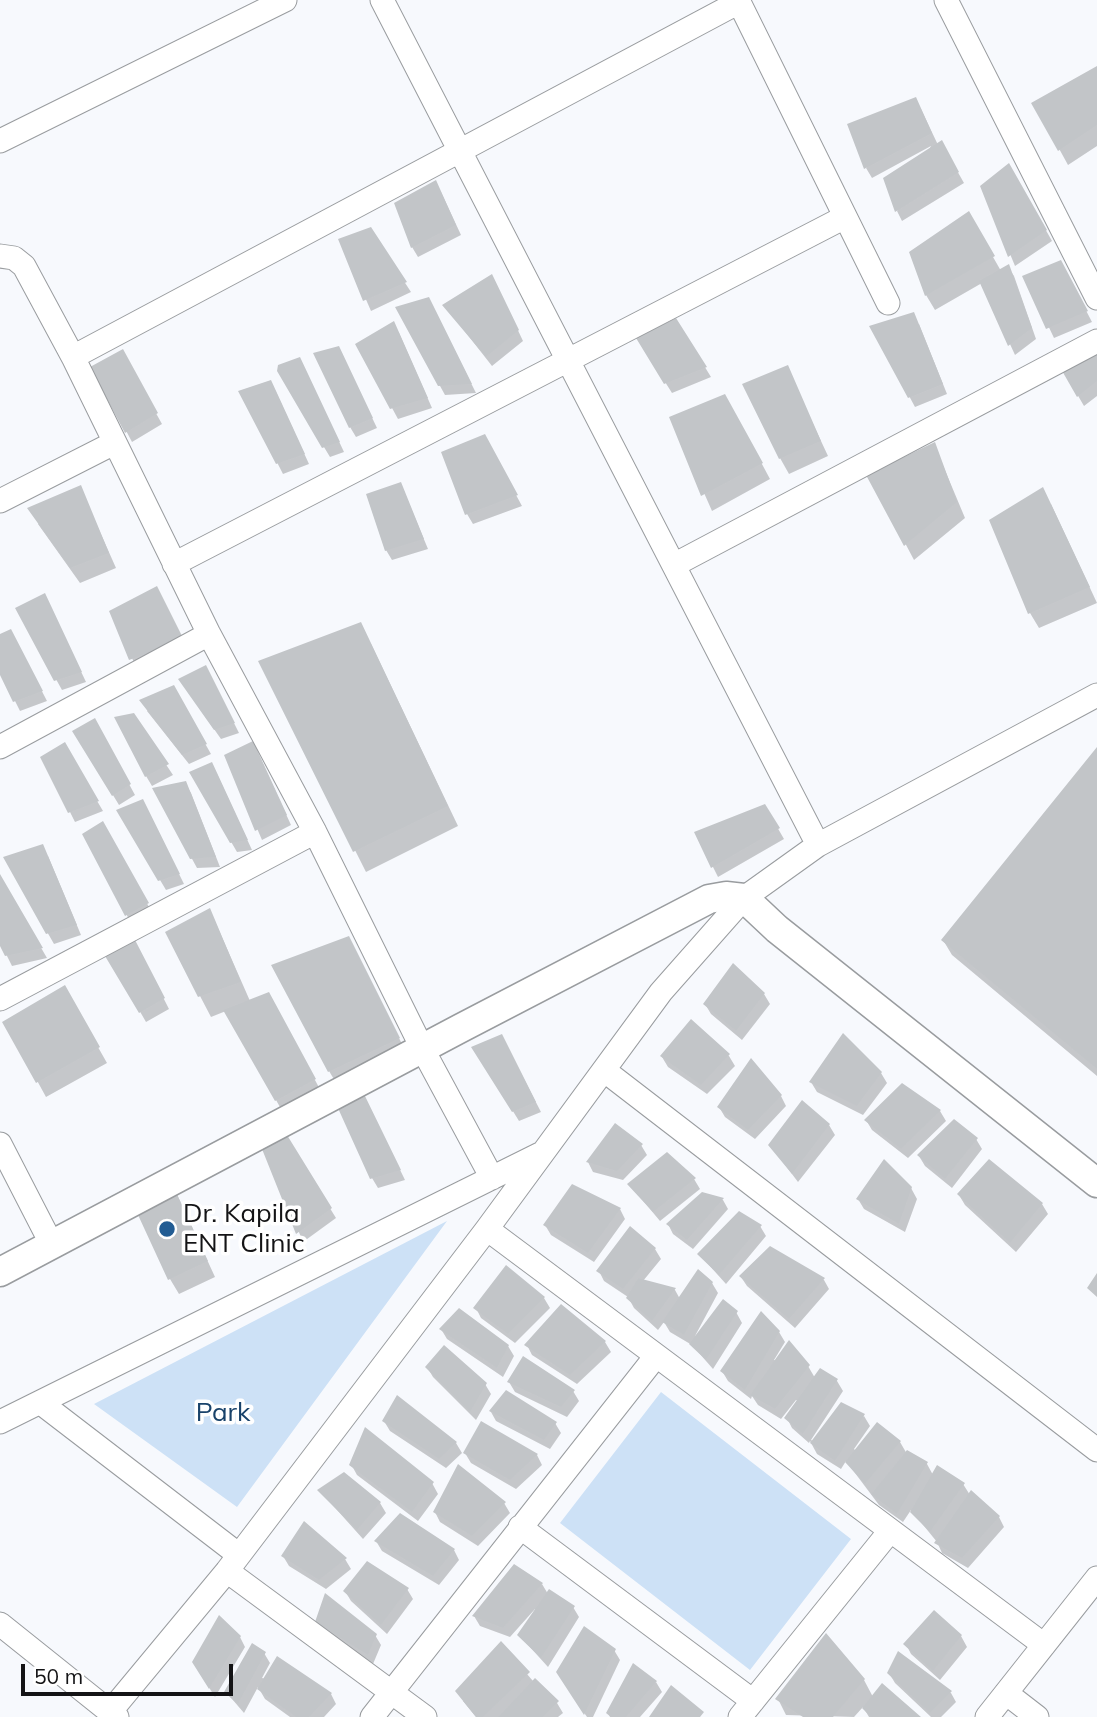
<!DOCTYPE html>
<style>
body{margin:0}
#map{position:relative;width:1097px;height:1717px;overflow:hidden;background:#f7f9fd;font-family:Mulish,sans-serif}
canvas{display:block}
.scale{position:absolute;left:21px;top:1664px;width:212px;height:32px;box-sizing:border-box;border:4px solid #141416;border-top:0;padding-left:9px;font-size:21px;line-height:24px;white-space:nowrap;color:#141416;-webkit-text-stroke:5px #fff;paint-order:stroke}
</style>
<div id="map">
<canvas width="1097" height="1717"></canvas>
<div class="scale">50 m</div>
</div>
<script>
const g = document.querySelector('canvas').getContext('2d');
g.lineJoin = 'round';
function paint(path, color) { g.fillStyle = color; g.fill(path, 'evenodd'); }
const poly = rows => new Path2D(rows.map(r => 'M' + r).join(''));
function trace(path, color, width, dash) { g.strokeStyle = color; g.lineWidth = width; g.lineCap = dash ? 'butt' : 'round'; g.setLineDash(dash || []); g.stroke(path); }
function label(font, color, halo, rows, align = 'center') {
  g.font = font + ' Mulish,sans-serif'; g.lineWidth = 7; g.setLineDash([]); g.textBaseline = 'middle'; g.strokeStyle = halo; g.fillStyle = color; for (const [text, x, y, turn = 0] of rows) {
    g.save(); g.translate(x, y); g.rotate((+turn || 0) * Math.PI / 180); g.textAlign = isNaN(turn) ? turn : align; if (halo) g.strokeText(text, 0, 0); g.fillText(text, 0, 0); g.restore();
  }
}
const green = poly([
 [447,1221,237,1507,94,1404],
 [661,1392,851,1539,750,1670,560,1523]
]);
const shadow = poly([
 [1097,68,1097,146,1068,165,1034,103],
 [921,109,938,145,947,153,964,183,902,221,897,211,931,146,872,178,866,168],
 [1009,165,1052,241,1015,266,982,186],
 [441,192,461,235,418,257,412,247],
 [968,213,1001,271,1008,267,1014,276,1036,339,1015,355,982,283,935,310,926,295],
 [370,229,411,292,371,311,340,240],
 [1066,272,1092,322,1054,338,1025,277],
 [497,286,523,341,492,366,445,306],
 [397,308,434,309,476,393,445,395],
 [676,320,711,377,672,393,638,339],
 [919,324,947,394,915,407,872,327],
 [399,333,432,408,398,419,358,345],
 [1097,351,1097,396,1084,406,1063,370],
 [122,352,162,424,132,442,93,368],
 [344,359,377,428,356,437,350,427],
 [787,368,828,456,789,474,780,458],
 [305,369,344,452,330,457,278,371],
 [241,392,276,392,309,464,283,474],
 [734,412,770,479,712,511,671,418],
 [484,436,522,506,473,524,467,514],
 [934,444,965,518,914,560,869,475],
 [401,484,428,549,392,560,386,550],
 [80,487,116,568,80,583,38,524],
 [1051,504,1097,603,1039,628,1030,613],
 [50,606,86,682,62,690,17,609],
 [111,612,188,650,137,669],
 [0,636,16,641,47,701,20,711,0,671],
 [371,644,458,826,366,872,260,662],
 [211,677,239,733,221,739,186,689],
 [173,687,211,754,189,764,147,711],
 [133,715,173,775,152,786,146,776],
 [94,720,135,795,119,805,74,731],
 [64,745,103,811,75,822,70,812],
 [1097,749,1097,1076,952,955,943,940],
 [258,753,291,825,262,840,226,756],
 [191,773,217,774,252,850,237,852],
 [185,783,191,793,220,867,197,868,154,789],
 [765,806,784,839,718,877,696,833],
 [119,811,148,811,184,884,166,890],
 [102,824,153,914,132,925,84,834],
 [48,856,81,935,54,944,5,858],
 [0,877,47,958,12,966,0,942],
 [210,910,250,1001,277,1009,323,1095,285,1116,226,1011,211,1017,200,996],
 [140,952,169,1009,146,1022,108,956],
 [357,954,407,1054,338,1086,329,1071],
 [64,987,107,1063,46,1097,5,1022],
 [764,994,770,1004,742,1040,711,1014,705,1004],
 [691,1022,729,1056,735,1066,707,1094,668,1067,662,1057],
 [507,1046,541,1112,519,1121,474,1048],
 [881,1073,887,1083,863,1115,817,1092,811,1082],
 [902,1085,940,1111,946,1121,908,1158,872,1130,866,1120],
 [781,1096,786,1106,755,1139,725,1117,719,1107],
 [369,1106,405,1180,378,1188,372,1178],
 [829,1125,835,1135,798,1182,770,1145],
 [286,1137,336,1218,303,1242,263,1145],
 [976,1139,982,1149,952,1188,925,1166,919,1156],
 [641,1145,647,1155,623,1180,593,1172,588,1162],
 [667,1154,694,1179,700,1189,660,1221,629,1184],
 [911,1188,917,1199,905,1232,864,1209,858,1199],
 [175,1190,215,1277,179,1294,170,1279],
 [703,1194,723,1200,728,1209,693,1249,673,1234,668,1224],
 [959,1195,1042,1204,1048,1214,1016,1252,965,1205],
 [620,1209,625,1219,594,1262,551,1235,545,1225],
 [760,1226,766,1236,726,1284,699,1254],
 [631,1229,655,1249,661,1259,643,1281,675,1290,680,1299,712,1283,718,1293,695,1336,736,1312,742,1323,713,1369,692,1345,670,1332,664,1322,658,1330,634,1308,628,1297,604,1281,599,1271],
 [770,1248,824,1280,829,1289,795,1328,747,1286,741,1277],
 [506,1268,544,1298,550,1308,515,1343,481,1318,476,1308],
 [441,1329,508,1346,514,1356,503,1377,447,1339],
 [779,1332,785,1342,774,1360,808,1366,815,1378,821,1370,837,1381,843,1391,811,1440,813,1441,864,1416,870,1426,854,1449,856,1451,877,1425,900,1442,907,1454,927,1464,933,1475,963,1484,970,1495,999,1517,1004,1527,968,1568,942,1553,937,1542,911,1510,903,1522,879,1505,846,1461,841,1469,817,1454,810,1441,809,1443,792,1428,787,1418,798,1401,796,1400,781,1419,758,1405,752,1396,751,1399,728,1381,722,1371],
 [605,1342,611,1352,577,1384,532,1355,527,1345],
 [427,1367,485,1384,491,1394,476,1420,433,1377],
 [509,1382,573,1391,579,1401,567,1417,515,1392],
 [491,1412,555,1423,561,1433,550,1449,496,1421],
 [384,1421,456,1443,462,1453,446,1468,390,1431],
 [465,1453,537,1455,542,1465,516,1489,471,1463],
 [351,1464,432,1483,438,1494,418,1521,357,1475],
 [344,1474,380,1503,386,1513,363,1539,320,1491],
 [504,1503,510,1513,478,1546,440,1522,435,1512],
 [376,1541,454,1550,459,1560,439,1585,382,1551],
 [283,1556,345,1559,351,1569,326,1589,289,1566],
 [542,1584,548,1594,573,1607,579,1617,548,1667,519,1635,537,1610,535,1609,510,1637,480,1626,474,1616],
 [407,1589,413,1599,387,1634,351,1601,345,1591],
 [317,1621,375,1635,381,1645,373,1664,323,1632],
 [826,1635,864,1680,873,1697,918,1717,869,1717,863,1707,854,1717,786,1715,778,1699],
 [961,1636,967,1647,940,1680,911,1654,906,1644],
 [240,1637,245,1647,215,1697,200,1673],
 [501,1644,533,1681,557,1703,563,1713,558,1717,476,1717,463,1701],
 [614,1650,620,1660,593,1717,587,1717,564,1683],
 [264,1653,270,1663,262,1678,331,1694,336,1704,324,1717,290,1717,265,1699,258,1687,244,1713,226,1692],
 [899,1653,951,1693,956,1702,941,1717,931,1717,895,1683,889,1673],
 [656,1682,662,1692,640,1717,610,1717,608,1713]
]);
const building = poly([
 [1097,66,1097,125,1058,151,1031,103],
 [916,97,932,133,864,169,847,124],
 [942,140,959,172,895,212,883,178],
 [1009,163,1047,230,1008,257,980,186],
 [436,180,456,225,411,248,394,203],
 [969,211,995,256,925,296,909,252],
 [371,227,407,282,363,301,338,239],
 [1061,260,1088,311,1046,329,1022,276],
 [1009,264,1032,328,1008,346,979,281],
 [492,274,519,330,486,357,442,305],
 [429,297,472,384,438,386,395,307],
 [914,312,943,384,908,398,869,326],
 [676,318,707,367,664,384,636,338],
 [394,321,428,398,390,409,355,344],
 [339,346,373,418,349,428,313,353],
 [123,349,158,413,125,433,90,367],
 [1097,349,1097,381,1077,397,1061,369],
 [300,357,340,442,322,448,277,371,278,365],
 [788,365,821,441,779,459,742,384],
 [271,380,305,454,276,464,238,391],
 [725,394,763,463,701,496,669,417],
 [485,434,518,495,465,515,441,452],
 [935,442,957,502,904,546,866,475],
 [401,482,424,539,385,551,366,494],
 [81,485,109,553,70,568,27,508],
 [1043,487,1090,587,1028,614,989,520],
 [157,586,184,640,129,660,109,611],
 [45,593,82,672,54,681,15,608],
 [361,622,448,806,353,852,258,661],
 [11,629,43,691,13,702,0,675,0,634],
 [206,665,235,723,214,730,178,679],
 [174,685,207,744,182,755,139,700],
 [134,713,169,764,145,777,114,717],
 [95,718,131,784,112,796,72,731],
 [253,741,287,815,255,831,224,755],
 [65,742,99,801,68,813,40,757],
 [1097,747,1097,1069,941,940],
 [212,762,248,840,230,843,189,772],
 [186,781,216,857,190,859,152,788],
 [143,799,180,874,158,881,116,810],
 [765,804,780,828,711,868,694,832],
 [103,821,149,903,125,916,82,834],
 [43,844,77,925,46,934,3,857],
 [0,874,43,948,5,956,0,946],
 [210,908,241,982,198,997,165,932],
 [349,936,400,1038,328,1072,271,965],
 [135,940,165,998,139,1013,105,956],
 [733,963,765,993,736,1031,703,1004],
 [65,985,100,1047,36,1083,2,1022],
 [269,992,316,1079,275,1101,223,1010],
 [691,1019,730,1054,701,1085,660,1056],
 [843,1033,882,1072,857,1106,809,1082],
 [502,1034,536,1102,512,1112,471,1047],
 [751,1058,782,1095,748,1130,717,1107],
 [902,1083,941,1110,901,1149,864,1120],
 [364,1094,401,1170,370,1179,337,1106],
 [802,1100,830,1124,792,1174,768,1145],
 [954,1119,978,1138,945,1179,917,1155],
 [615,1123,643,1144,617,1171,586,1162],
 [287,1135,332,1208,296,1234,260,1144],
 [667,1152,696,1178,653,1212,627,1184],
 [884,1159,912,1187,899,1224,856,1199],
 [989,1159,1043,1203,1010,1243,957,1194],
 [167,1173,208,1261,168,1280,127,1191],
 [572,1184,621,1208,588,1253,543,1225],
 [702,1192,724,1198,687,1240,666,1224],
 [739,1211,762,1225,719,1275,697,1254],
 [630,1226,656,1248,623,1289,596,1271],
 [770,1246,825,1278,789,1319,739,1276],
 [506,1265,545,1297,508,1334,473,1308],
 [698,1269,713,1282,684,1335,662,1322],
 [1097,1273,1097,1297,1087,1288],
 [638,1278,676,1288,652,1321,626,1298],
 [723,1299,738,1311,706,1360,689,1344],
 [561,1304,606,1341,570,1375,524,1345],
 [459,1308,509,1345,497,1368,439,1329],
 [761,1311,780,1331,745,1390,720,1371],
 [789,1340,810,1365,775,1409,750,1395],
 [444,1345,487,1383,470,1412,425,1367],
 [523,1356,575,1390,561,1407,507,1382],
 [820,1368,838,1379,803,1434,784,1418],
 [506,1390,557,1422,544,1440,489,1411],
 [397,1395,457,1442,439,1459,382,1421],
 [841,1402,865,1414,835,1461,810,1443],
 [481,1421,538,1454,510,1480,463,1453],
 [877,1422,901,1441,865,1484,845,1462],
 [365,1427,434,1482,412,1512,349,1465],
 [907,1450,928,1462,897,1514,871,1494],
 [458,1464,506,1502,472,1536,433,1512],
 [937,1465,965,1483,930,1532,910,1512],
 [344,1472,381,1502,357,1530,317,1490],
 [971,1490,1000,1516,962,1558,934,1543],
 [400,1513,455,1549,433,1576,374,1541],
 [304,1521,347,1558,319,1580,281,1556],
 [367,1561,409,1588,381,1625,343,1591],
 [514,1564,543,1583,503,1628,472,1616],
 [549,1589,575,1606,541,1658,517,1635],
 [325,1593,377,1634,368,1655,315,1622],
 [934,1610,962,1635,933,1671,903,1644],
 [219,1615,241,1636,209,1689,192,1662],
 [584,1626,616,1649,584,1715,556,1672],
 [826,1633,865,1679,833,1717,803,1717,775,1699],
 [501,1641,530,1672,483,1717,476,1717,455,1691],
 [252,1643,266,1652,238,1704,224,1692],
 [898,1651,952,1691,930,1713,887,1673],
 [277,1656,332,1693,309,1717,296,1717,257,1689],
 [633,1663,657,1681,626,1717,611,1717,606,1713],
 [535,1678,559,1701,543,1717,498,1717],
 [882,1683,921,1717,871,1717,862,1708],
 [671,1685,704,1712,700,1717,649,1717]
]);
const minor = poly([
 [382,0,818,845],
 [738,0,888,303],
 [946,0,1097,298],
 [0,141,285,0],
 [0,256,14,258,24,266,73,357],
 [0,501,112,444],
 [174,564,845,217],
 [674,565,1097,341],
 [0,747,209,634],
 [0,999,315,832],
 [605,1071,1097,1450],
 [0,1144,52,1245],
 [492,1178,422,1048,315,832,209,634,73,357,739,2],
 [487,1229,1044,1645],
 [41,1403,239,1555],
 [0,1422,540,1154],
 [520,1527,753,1701],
 [227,1571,425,1717],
 [0,1624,110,1712],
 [1006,1693,1037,1717],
 [117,1717,110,1712,227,1571,487,1229,661,992,744,898,818,845,1097,695],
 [372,1717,656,1356],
 [740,1717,890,1531],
 [987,1717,1097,1578]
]);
const tertiary = poly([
 [0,1272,461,1028,709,899,726,896,744,898,777,929,1097,1183]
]);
const markers = [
 [167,1229,9,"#225c93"]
];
const poiNames = [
 ["Dr. Kapila",183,1214],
 ["ENT Clinic",183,1244]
];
const parkNames = [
 ["Park",223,1413]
];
paint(green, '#cde1f6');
paint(shadow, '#0003');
paint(building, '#c2c5c8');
trace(minor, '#999c9f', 25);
trace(tertiary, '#999c9f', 31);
trace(minor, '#fff', 23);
trace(tertiary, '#fff', 28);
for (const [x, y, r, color] of markers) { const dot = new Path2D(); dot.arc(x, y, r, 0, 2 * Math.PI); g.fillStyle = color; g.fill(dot); trace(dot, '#fff', 2.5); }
label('26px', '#141416', '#fff', poiNames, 'left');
label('26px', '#18426a', '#fff', parkNames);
</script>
